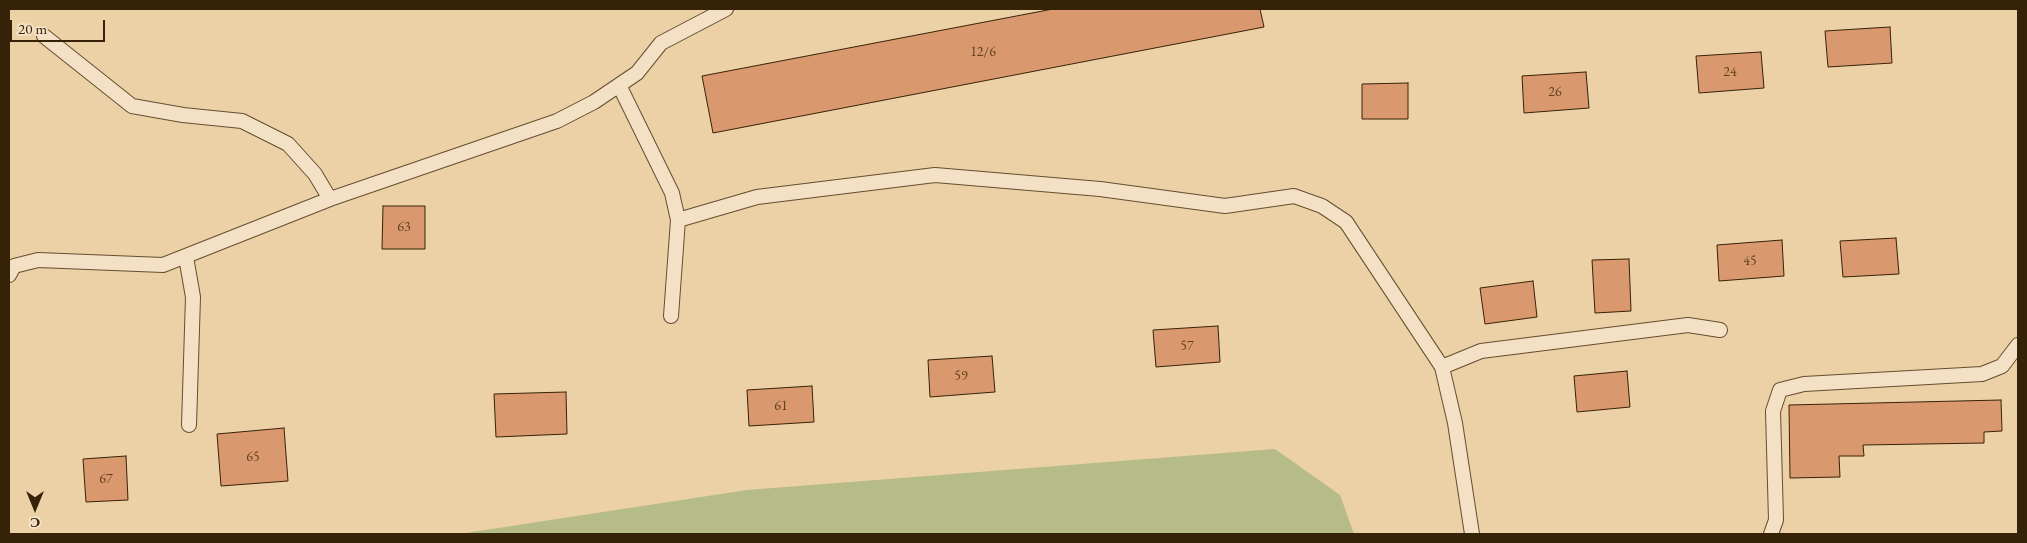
<!DOCTYPE html>
<meta charset="utf-8">
<style>
body{margin:0}
#map{position:relative;width:2027px;height:543px;overflow:hidden;background:#ecd0a6;font-family:"EB Garamond",serif}
canvas{display:block}
.frame{position:absolute;inset:0;border:10px solid #362207;pointer-events:none}
.north{position:absolute;left:10px;top:483px;width:50px;height:50px;-webkit-text-stroke:4px #f3e0c5;paint-order:stroke;rotate:180deg;font-size:14px;font-weight:700;line-height:20px;text-align:center;color:#362207}
.north::after{content:'';display:block;margin:auto;width:18px;height:22px;background:#362207;clip-path:polygon(50% 0,100% 100%,50% 72%,0 100%)}
.scale{position:absolute;left:10px;top:20px;width:95px;height:22px;box-sizing:border-box;border:2px solid #362207;border-top:0;padding-left:6px;font-size:15px;line-height:18px;white-space:nowrap;color:#362207;-webkit-text-stroke:4px #f3e0c5;paint-order:stroke}
</style>
<div id="map">
<canvas width="2027" height="543"></canvas>
<div class="frame"></div>
<div class="north">С</div>
<div class="scale">20 m</div>
</div>
<script>
const g = document.querySelector('canvas').getContext('2d');
g.lineJoin = 'round';
function paint(path, color) { g.fillStyle = color; g.fill(path, 'evenodd'); }
const poly = rows => new Path2D(rows.map(r => 'M' + r).join(''));
function trace(path, color, width, dash) { g.strokeStyle = color; g.lineWidth = width; g.lineCap = dash ? 'butt' : 'round'; g.setLineDash(dash || []); g.stroke(path); }
function label(font, color, halo, rows, align = 'center') {
  g.font = font + ' "EB Garamond",serif'; g.lineWidth = 4; g.setLineDash([]); g.textBaseline = 'middle'; g.strokeStyle = halo; g.fillStyle = color; for (const [text, x, y, turn = 0] of rows) {
    g.save(); g.translate(x, y); g.rotate((+turn || 0) * Math.PI / 180); g.textAlign = isNaN(turn) ? turn : align; if (halo) g.strokeText(text, 0, 0); g.fillText(text, 0, 0); g.restore();
  }
}
const green = poly([
 [1275,449,1340,495,1354,534,459,534,747,490]
]);
const building = poly([
 [1053,9,1260,9,1264,27,713,133,702,76,1053,9],
 [1890,27,1892,63,1828,67,1825,31,1890,27],
 [1761,52,1764,88,1699,93,1696,56,1761,52],
 [1586,72,1589,108,1524,113,1522,76,1586,72],
 [1408,83,1408,119,1362,119,1362,84,1408,83],
 [383,206,425,206,425,249,382,249,383,206],
 [1896,238,1899,274,1843,277,1840,241,1896,238],
 [1782,240,1784,276,1719,281,1717,245,1782,240],
 [1629,259,1631,311,1595,313,1592,260,1629,259],
 [1533,281,1537,317,1485,324,1480,288,1533,281],
 [1218,326,1220,362,1156,367,1153,330,1218,326],
 [992,356,995,392,930,397,928,360,992,356],
 [1627,371,1630,407,1577,412,1574,376,1627,371],
 [812,386,814,422,749,426,747,390,812,386],
 [566,392,567,434,496,437,494,394,566,392],
 [2001,400,2002,431,1984,432,1984,443,1863,445,1864,456,1839,456,1840,477,1790,478,1789,405,2001,400],
 [284,428,288,481,221,486,217,434,284,428],
 [126,456,128,500,86,502,83,459,126,456]
]);
const service = poly([
 [44,36,132,106,183,115,242,121,288,144,315,174,330,199],
 [619,85,672,193,678,220,671,316],
 [678,220,757,197,935,175,1100,189,1225,206,1294,196,1322,206,1346,222,1442,367,1455,423,1472,534],
 [186,257,193,297,189,425],
 [9,275,14,266,38,260,163,265,330,199,557,121,594,102,637,73,661,43,726,9],
 [1442,367,1481,351,1688,325,1720,330],
 [1771,534,1776,520,1773,411,1780,390,1804,384,1982,374,2002,366,2018,345]
]);
const numberNames = [
 ["12/6",983,52],
 ["24",1730,72],
 ["26",1555,92],
 ["63",404,227],
 ["45",1750,261],
 ["57",1187,346],
 ["59",961,376],
 ["61",781,406],
 ["65",253,457],
 ["67",106,479]
];
paint(green, '#b6bc88');
paint(building, '#da986e');
trace(building, '#362207', 1);
trace(service, '#644e2f', 16);
trace(service, '#f3e0c5', 14);
label('14px', '#5f4021', null, numberNames);
</script>
